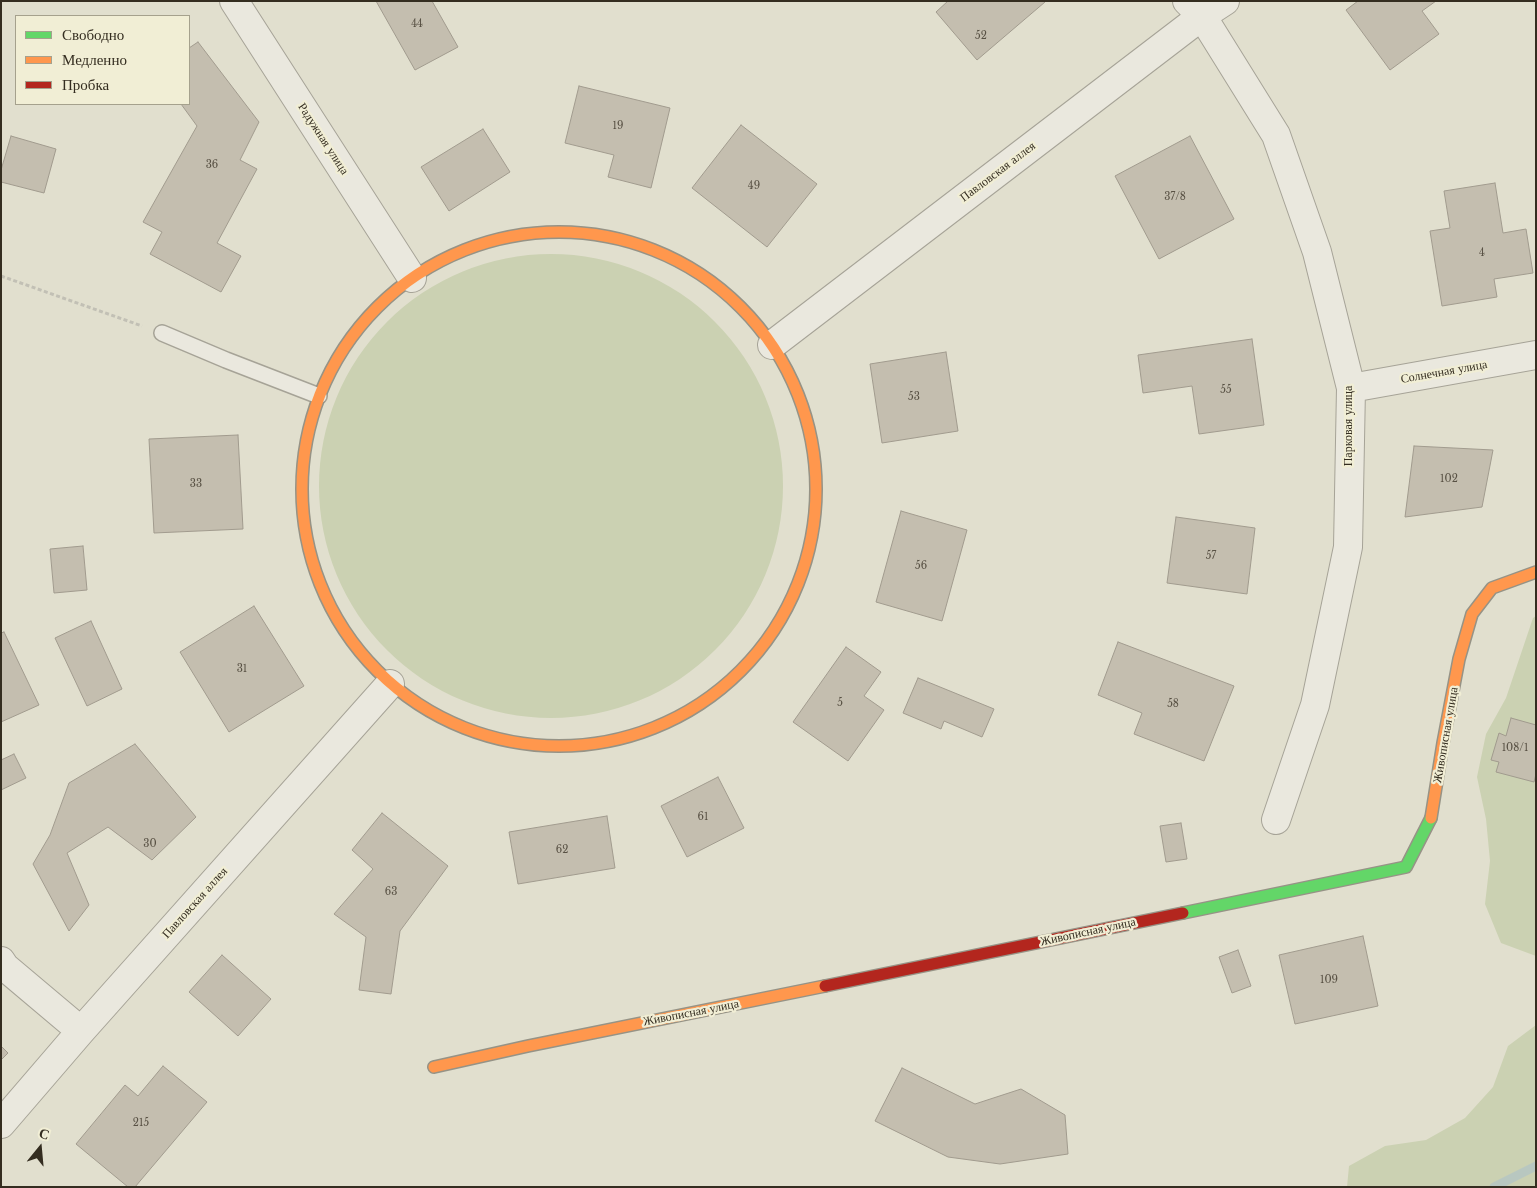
<!DOCTYPE html>
<meta charset="utf-8">
<style>
body{margin:0}
#map{position:relative;width:1537px;height:1188px;overflow:hidden;background:#e1dfce;font-family:"Libre Baskerville",serif}
canvas{display:block}
.frame{position:absolute;inset:0;border:2px solid #342d20;pointer-events:none}
.legend{position:absolute;left:15px;top:15px;width:175px;height:90px;box-sizing:border-box;background:#f1eed5;border:1px solid #a5a18d;margin:0;padding:6px 9px;list-style:none;font-size:15px;color:#342d20}
.legend li{display:flex;align-items:center;gap:10px;height:25px}
.legend b{width:25px;border:1px solid #a5a18d}
.north{position:absolute;left:15px;top:1123px;width:50px;height:50px;-webkit-text-stroke:4px #f1eed5;paint-order:stroke;rotate:17deg;font-size:14px;font-weight:700;line-height:20px;text-align:center;color:#342d20}
.north::after{content:'';display:block;margin:auto;width:18px;height:22px;background:#342d20;clip-path:polygon(50% 0,100% 100%,50% 72%,0 100%)}
</style>
<div id="map">
<canvas width="1537" height="1188"></canvas>
<div class="frame"></div>
<ul class="legend">
<li><b style="height:6px;background:#63d668"></b>Свободно</li>
<li><b style="height:6px;background:#ff974d"></b>Медленно</li>
<li><b style="height:6px;background:#b3261e"></b>Пробка</li>
</ul>
<div class="north">С</div>
</div>
<script>
const g = document.querySelector('canvas').getContext('2d');
g.lineJoin = 'round';
function paint(path, color) { g.fillStyle = color; g.fill(path, 'evenodd'); }
const poly = rows => new Path2D(rows.map(r => 'M' + r).join(''));
function trace(path, color, width, dash) { g.strokeStyle = color; g.lineWidth = width; g.lineCap = dash ? 'butt' : 'round'; g.setLineDash(dash || []); g.stroke(path); }
function label(font, color, halo, rows, align = 'center') {
  g.font = font + ' "Libre Baskerville",serif'; g.lineWidth = 4.5; g.setLineDash([]); g.textBaseline = 'middle'; g.strokeStyle = halo; g.fillStyle = color; for (const [text, x, y, turn = 0] of rows) {
    g.save(); g.translate(x, y); g.rotate((+turn || 0) * Math.PI / 180); g.textAlign = isNaN(turn) ? turn : align; if (halo) g.strokeText(text, 0, 0); g.fillText(text, 0, 0); g.restore();
  }
}
const green = poly([
 '319 486a232 232 0 1 1 464 0a232 232 0 1 1-464 0Z',
 [1536,616,1536,956,1501,943,1485,904,1490,861,1486,819,1477,777,1486,734,1506,698,1533,618],
 [1536,1025,1536,1187,1347,1187,1349,1166,1385,1146,1426,1140,1465,1118,1493,1087,1508,1046]
]);
const stream = poly([
 [1494,1187,1536,1166]
]);
const building = poly([
 [376,1,432,1,458,47,415,70,376,1],
 [948,1,1045,1,1045,2,977,60,936,12,948,1],
 [1358,1,1436,1,1422,11,1439,34,1390,70,1346,10,1358,1],
 [198,42,259,122,240,160,257,169,217,243,241,256,221,292,150,254,162,232,143,222,197,126,181,104,189,104,189,48,198,42],
 [579,86,670,108,651,188,608,177,614,155,565,143,579,86],
 [741,125,817,184,767,247,692,188,741,125],
 [483,129,510,172,449,211,421,167,483,129],
 [11,136,56,149,44,193,1,182,1,170,11,136],
 [1190,136,1234,219,1159,259,1115,176,1190,136],
 [1495,183,1503,233,1526,229,1533,273,1494,279,1497,297,1442,306,1430,231,1450,228,1444,191,1495,183],
 [1252,339,1264,425,1199,434,1192,386,1143,393,1138,355,1252,339],
 [946,352,958,431,882,443,870,364,946,352],
 [238,435,243,529,154,533,149,439,238,435],
 [1414,446,1493,450,1482,507,1405,517,1414,446],
 [901,511,967,530,942,621,876,602,901,511],
 [1176,517,1255,528,1247,594,1167,583,1176,517],
 [83,546,87,590,54,593,50,549,83,546],
 [254,606,304,686,229,732,180,652,254,606],
 [91,621,122,689,87,706,55,638,91,621],
 [4,632,39,705,1,722,1,633,4,632],
 [1118,642,1234,686,1204,761,1134,734,1142,713,1098,695,1118,642],
 [846,647,881,672,864,696,884,710,848,761,793,722,846,647],
 [918,678,994,709,982,737,944,721,941,729,903,713,918,678],
 [1511,718,1536,725,1536,774,1534,782,1496,772,1499,762,1491,760,1499,733,1506,736,1511,718],
 [135,744,196,817,152,860,108,827,67,853,89,905,69,931,33,864,50,835,69,783,135,744],
 [14,754,26,778,1,790,1,760,14,754],
 [718,777,744,828,687,857,661,806,718,777],
 [382,813,448,866,400,931,391,994,359,990,366,937,334,914,373,869,352,850,382,813],
 [607,816,615,868,518,884,509,832,607,816],
 [1181,823,1187,859,1166,862,1160,826,1181,823],
 [1363,936,1378,1006,1295,1024,1279,955,1363,936],
 [1238,950,1251,986,1232,993,1219,957,1238,950],
 [222,955,271,999,238,1036,189,992,222,955],
 [1,1046,8,1053,1,1060,1,1046],
 [163,1066,207,1102,135,1187,128,1187,76,1144,125,1085,138,1096,163,1066],
 [902,1068,975,1104,1021,1089,1065,1115,1068,1154,1000,1164,948,1157,875,1121,902,1068]
]);
const path = poly([
 [1,276,142,326]
]);
const lane = poly([
 [162,333,226,360,319,396]
]);
const street = poly([
 [234,1,412,278],
 [1187,1,1202,16,1276,135,1317,252,1351,388,1348,547,1315,705,1276,820],
 [772,345,1202,16,1225,1],
 [1351,388,1536,355],
 [1,961,5,967,81,1031],
 [1,1124,81,1031,390,684]
]);
const fast = poly([
 [1183,913,1406,867,1431,818]
]);
const slow = poly([
 '302 489a257 257 0 1 1 514 0a257 257 0 1 1-514 0Z',
 [1431,818,1443,743,1459,659,1472,614,1492,588,1536,572],
 [434,1067,528,1046,825,986]
]);
const jam = poly([
 [825,986,1183,913]
]);
const numberNames = [
 ["44",417,24],
 ["52",981,36],
 ["19",618,126],
 ["36",212,165],
 ["49",754,186],
 ["37/8",1175,197],
 ["4",1482,253],
 ["55",1226,390],
 ["53",914,397],
 ["102",1449,479],
 ["33",196,484],
 ["57",1211,556],
 ["56",921,566],
 ["31",242,669],
 ["5",840,703],
 ["58",1173,704],
 ["108/1",1515,748],
 ["61",703,817],
 ["30",150,844],
 ["62",562,850],
 ["63",391,892],
 ["109",1329,980],
 ["215",141,1123]
];
const streetNames = [
 ["Радужная улица",323,139,57],
 ["Павловская аллея",998,172,-37],
 ["Солнечная улица",1444,372,-10],
 ["Парковая улица",1349,426,-90],
 ["Живописная улица",1446,735,-80],
 ["Павловская аллея",195,903,-48],
 ["Живописная улица",1088,932,-12],
 ["Живописная улица",691,1013,-11]
];
paint(green, '#cbd1b2');
trace(stream, '#b8c7c0', 9);
paint(building, '#c4beaf');
trace(building, '#a19b8e', 1);
trace(lane, '#a6a397', 18);
trace(street, '#a6a397', 30);
trace(fast, '#969386', 14);
trace(slow, '#969386', 14);
trace(jam, '#969386', 14);
trace(path, '#c2c0b5', 3, [4, 2.5]);
trace(lane, '#eae8de', 15);
trace(street, '#eae8de', 28);
trace(fast, '#63d668', 11);
trace(slow, '#ff974d', 11);
trace(jam, '#b3261e', 11);
label('10px', '#585144', null, numberNames);
label('12px', '#342d20', '#f1eed5', streetNames);
</script>
